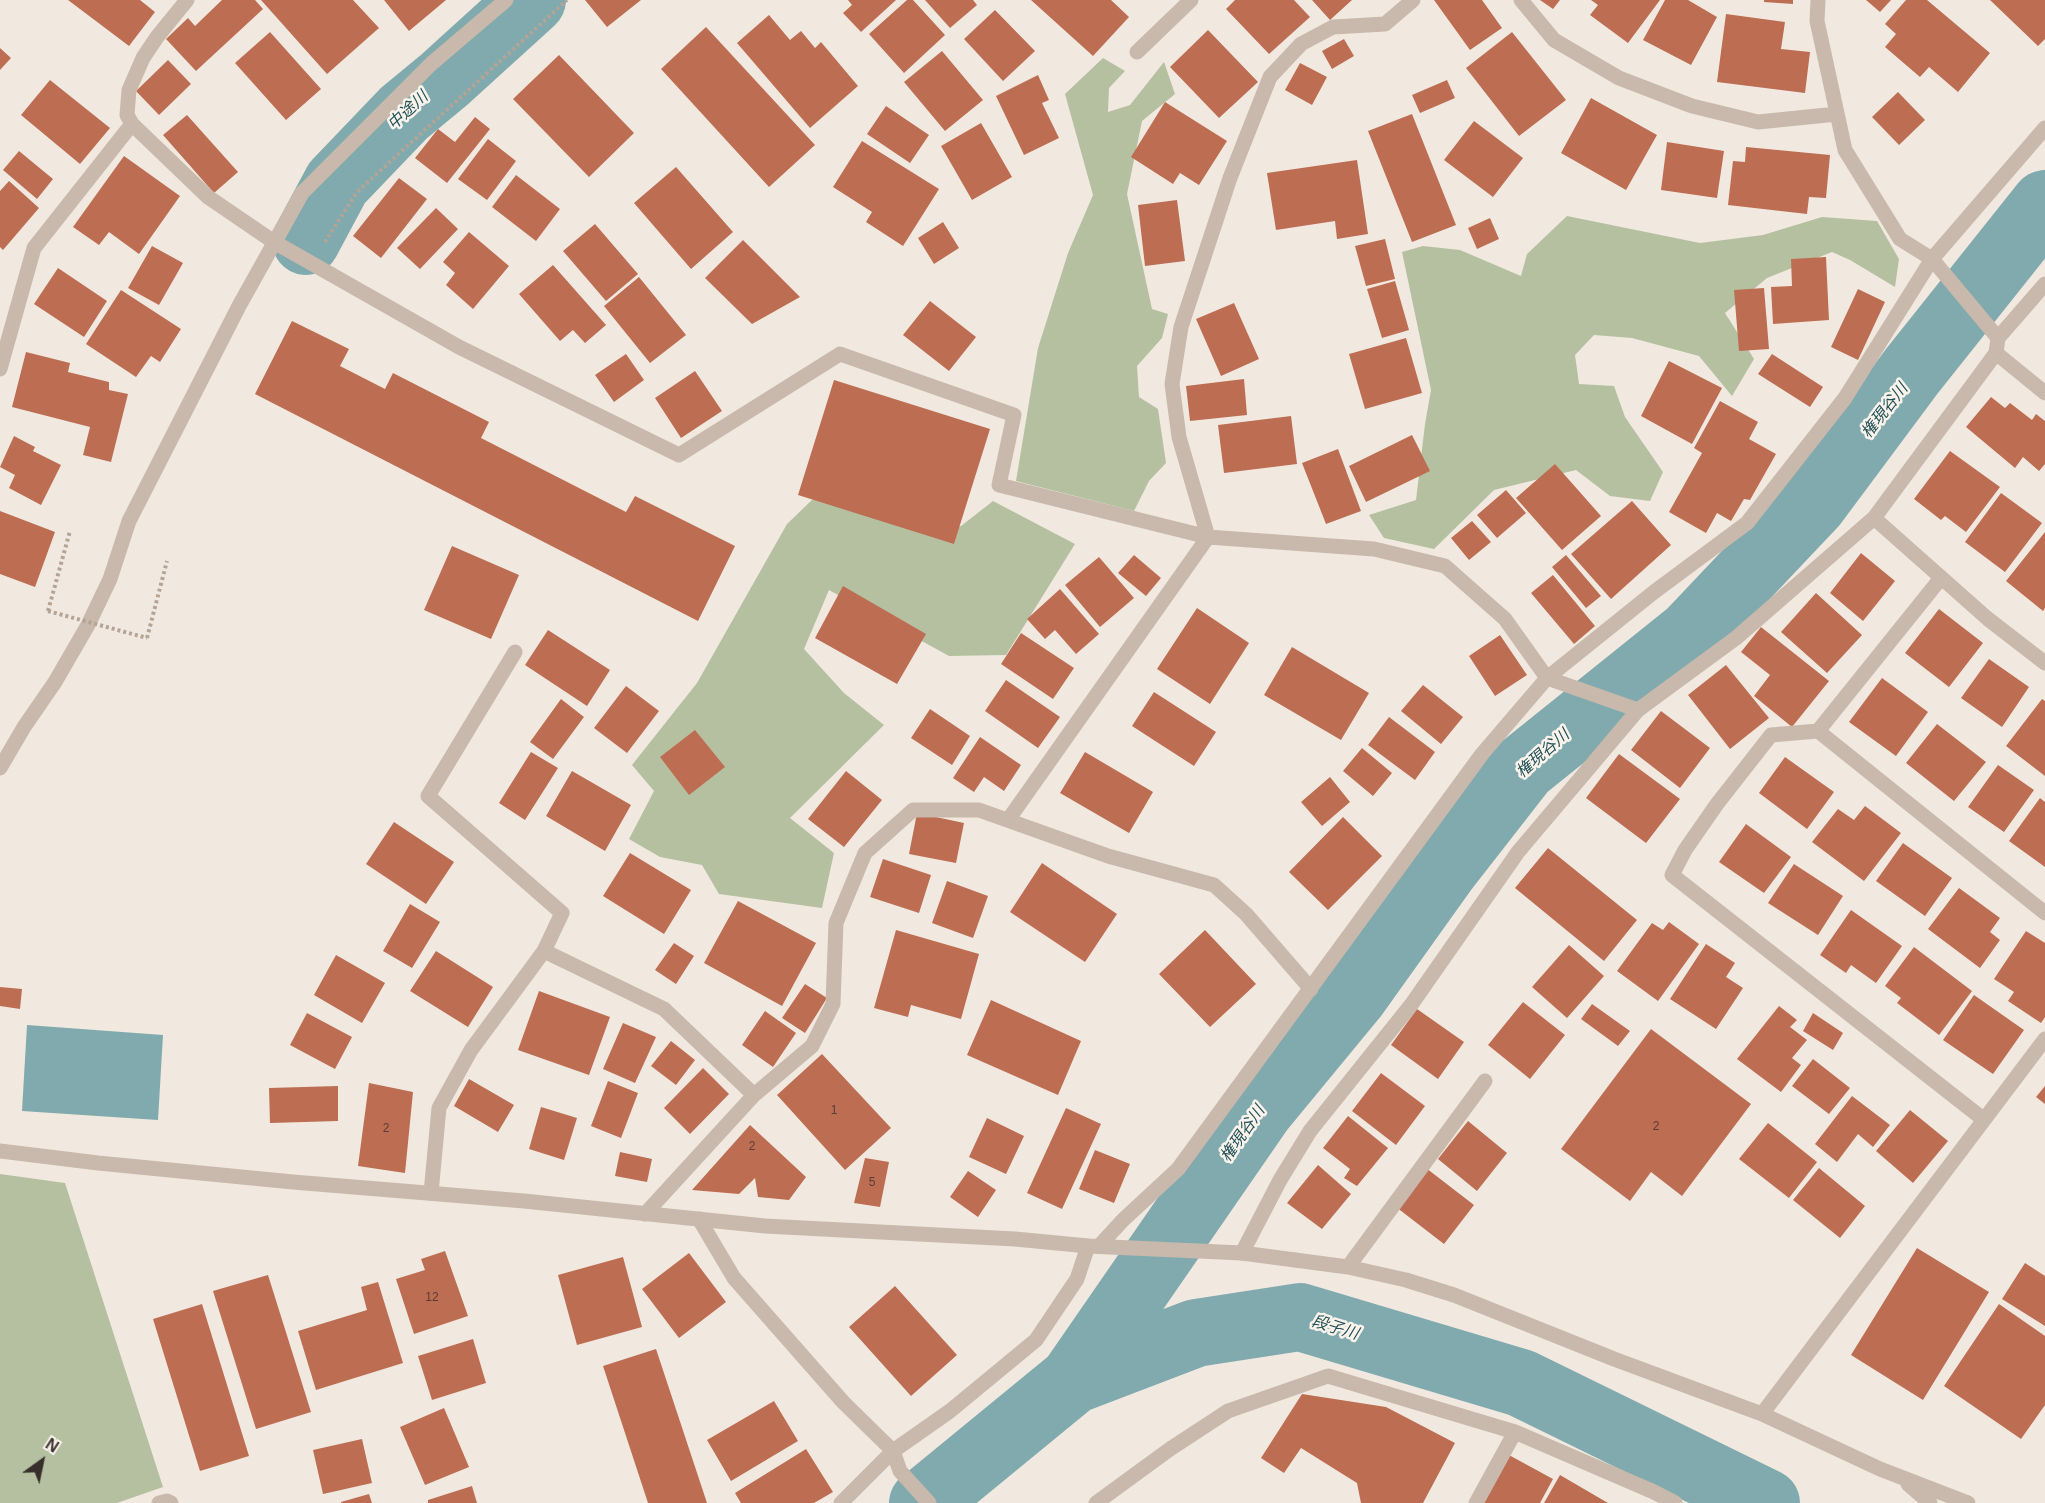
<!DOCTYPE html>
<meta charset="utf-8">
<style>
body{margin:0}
#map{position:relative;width:2045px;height:1503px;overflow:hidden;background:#f1e9e0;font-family:Arial,sans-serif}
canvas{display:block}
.north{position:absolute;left:12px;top:1431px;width:60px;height:60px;-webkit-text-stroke:4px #f9f3ec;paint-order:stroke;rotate:33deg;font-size:16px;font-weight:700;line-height:24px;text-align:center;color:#372f2a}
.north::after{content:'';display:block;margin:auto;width:21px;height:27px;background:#372f2a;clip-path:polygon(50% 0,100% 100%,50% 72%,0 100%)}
</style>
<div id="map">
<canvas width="2045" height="1503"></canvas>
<div class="north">N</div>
</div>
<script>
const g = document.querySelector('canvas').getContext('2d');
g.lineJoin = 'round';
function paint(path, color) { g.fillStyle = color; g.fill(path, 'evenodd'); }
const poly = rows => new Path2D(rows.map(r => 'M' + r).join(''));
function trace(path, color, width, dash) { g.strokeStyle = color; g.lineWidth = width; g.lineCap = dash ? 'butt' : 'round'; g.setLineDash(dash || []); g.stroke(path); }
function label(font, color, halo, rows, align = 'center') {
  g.font = font + ' Arial,"Noto Sans JP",sans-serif'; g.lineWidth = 5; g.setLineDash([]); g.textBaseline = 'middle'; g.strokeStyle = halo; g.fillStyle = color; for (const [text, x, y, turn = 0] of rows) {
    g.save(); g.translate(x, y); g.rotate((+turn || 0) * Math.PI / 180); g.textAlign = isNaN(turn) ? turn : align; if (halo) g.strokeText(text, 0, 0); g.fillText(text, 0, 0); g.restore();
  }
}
const green = poly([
 [1103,58,1125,71,1109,88,1108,112,1130,105,1164,62,1175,94,1142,121,1127,194,1152,309,1168,314,1162,338,1137,366,1139,397,1158,409,1166,463,1149,481,1134,511,1016,481,1038,348,1068,253,1093,195,1065,94],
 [1567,216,1700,243,1763,235,1822,217,1877,221,1899,259,1895,287,1850,260,1832,252,1767,278,1725,313,1754,359,1732,396,1699,356,1632,338,1594,335,1575,355,1579,384,1614,386,1625,417,1663,472,1650,501,1610,496,1576,470,1494,490,1434,549,1384,538,1369,515,1416,500,1425,424,1431,390,1402,252,1423,246,1460,250,1521,276,1527,254],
 [814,498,930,536,961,526,993,501,1075,544,1006,655,949,656,829,590,804,649,844,693,884,725,790,818,834,853,822,908,719,894,702,865,660,857,629,839,654,791,632,765,697,683,787,524],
 [0,1174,65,1183,163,1487,117,1503,0,1503]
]);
const water = poly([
 [27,1025,163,1035,158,1120,22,1111]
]);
const river = poly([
 [306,241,337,183,404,113,444,80,532,0],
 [1073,1380,1261,1108,1355,994,1445,868,1523,768,1690,634,1813,504,1912,371,2045,204],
 [923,1503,1073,1380,1196,1333,1300,1317,1521,1383,1766,1503]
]);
const building = poly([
 [68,0,140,0,155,12,129,46],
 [222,0,255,0,263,9,196,71,166,39,188,18,195,26],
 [261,0,353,0,379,28,327,74],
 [384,0,446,0,409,31],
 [585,0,641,0,607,27],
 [848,0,896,0,861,32,843,13,852,5],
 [907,0,913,0,945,35,904,73,869,34],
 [925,0,973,0,977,5,950,28],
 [1031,0,1111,0,1129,17,1093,56],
 [1235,0,1294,0,1310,17,1269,54,1226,9],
 [1312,0,1352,0,1330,20],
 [1434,0,1482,0,1502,28,1470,50],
 [1540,0,1560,0,1553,9],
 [1591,0,1660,0,1628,43,1590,15,1598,5],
 [1665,0,1688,0,1717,17,1691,65,1643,40],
 [1764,0,1793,0,1793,4,1764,2],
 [1866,0,1891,0,1880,12],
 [1906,0,1927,0,1990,53,1958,92,1929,67,1920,77,1885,47,1896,34,1885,24],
 [1990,0,2045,0,2045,39,2038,46],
 [995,10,1035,51,1003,81,964,39],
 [1726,14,1785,22,1781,49,1810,52,1805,93,1717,82],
 [769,15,790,40,801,31,815,48,821,42,858,86,810,128,737,43],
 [706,27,815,145,769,187,661,69],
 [1208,30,1258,82,1219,118,1170,67],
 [270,32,321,89,286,120,235,63],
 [1512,32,1566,100,1519,136,1466,68],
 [1344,39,1354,56,1332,69,1322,51],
 [0,48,11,58,0,70],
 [942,51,983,100,945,131,904,82],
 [559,55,634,133,589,177,513,99],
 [168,60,191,84,159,115,136,91],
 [1300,63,1327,77,1312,105,1285,90],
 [1038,75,1049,100,1042,103,1059,138,1024,155,996,96],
 [50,80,110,128,80,164,21,115],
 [1447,80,1455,98,1420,113,1412,95],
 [1898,92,1925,120,1899,145,1872,117],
 [1591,98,1657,135,1626,190,1561,153],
 [1165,102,1227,141,1199,185,1180,173,1173,184,1131,157],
 [886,106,929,135,910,163,867,134],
 [1412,114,1456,225,1412,242,1368,131],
 [187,115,238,172,214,193,163,135],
 [475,117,490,129,447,183,415,158,438,129,455,142],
 [1474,121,1523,158,1493,197,1444,160],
 [981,123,1012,177,972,200,941,146],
 [488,139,516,161,487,200,458,179],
 [862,141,939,189,903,246,866,222,872,212,833,187],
 [1667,142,1724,151,1717,198,1661,190],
 [1746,147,1830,155,1826,198,1809,197,1807,214,1728,205,1733,161,1745,162],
 [19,151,53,179,37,199,3,170],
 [124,156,180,196,139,254,109,232,99,245,73,227],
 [1357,160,1368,234,1337,239,1335,221,1276,230,1267,173],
 [676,167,733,232,691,269,634,203],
 [516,175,560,209,536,241,492,207],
 [399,178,427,199,381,258,353,236],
 [9,181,39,208,3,250,0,247,0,191],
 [1177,200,1185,261,1145,266,1138,205],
 [436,208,458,229,420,269,397,248],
 [1490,218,1499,239,1477,249,1468,228],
 [943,222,959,248,934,264,918,238],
 [595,224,638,274,606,301,563,251],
 [469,232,509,266,473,309,446,285,455,273,443,262],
 [1385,239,1395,279,1366,286,1355,246],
 [743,240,800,297,752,324,705,278],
 [152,246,183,263,159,305,128,288],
 [1826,257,1829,320,1773,324,1771,287,1792,286,1791,259],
 [553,265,606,325,585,343,573,330,560,341,519,294],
 [58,268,107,301,84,337,34,304],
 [639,277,686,335,650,363,604,306],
 [1395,281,1409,330,1382,338,1367,289],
 [1764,288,1769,349,1739,351,1734,290],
 [1858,289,1885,302,1858,360,1831,347],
 [121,290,181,329,160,362,151,356,136,377,86,344],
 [930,301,976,337,949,371,903,335],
 [1234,303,1259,359,1221,376,1196,319],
 [292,321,349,349,340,366,385,389,393,373,489,422,481,438,626,512,635,496,735,546,698,621,255,394],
 [1406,338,1422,393,1365,409,1349,354],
 [26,352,70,363,68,372,109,382,109,390,128,394,111,462,83,455,90,427,12,407],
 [626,354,644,380,614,402,595,375],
 [1772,354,1823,387,1810,407,1758,374],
 [1669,361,1722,388,1692,444,1641,416],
 [695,371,722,411,681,438,655,398],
 [1244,379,1247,415,1190,421,1186,386],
 [834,380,990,429,954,544,798,495],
 [1991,397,2005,408,2010,403,2032,420,2036,414,2045,421,2045,464,2039,471,2023,457,2015,468,1966,427],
 [1720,401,1758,422,1749,439,1776,454,1750,500,1744,499,1731,521,1717,513,1706,533,1669,512,1702,453,1694,448],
 [1291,416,1297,464,1224,473,1218,425],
 [1412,435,1430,471,1366,502,1349,466],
 [14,436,35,447,33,451,61,465,41,505,9,488,15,475,0,467],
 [1338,449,1361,511,1326,524,1302,463],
 [1950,451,2000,487,1966,532,1945,516,1941,520,1914,499],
 [1555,464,1601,516,1562,550,1516,498],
 [1506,490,1526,513,1497,538,1477,515],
 [2001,493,2042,523,2005,572,1965,542],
 [1632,501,1671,545,1611,599,1571,554],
 [0,511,55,532,35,587,0,574],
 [1472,521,1491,542,1469,560,1451,538],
 [2045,532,2045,608,2043,611,2006,581],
 [452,546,519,575,491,639,424,610],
 [1861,553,1895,581,1863,621,1830,593],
 [1134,555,1161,578,1146,596,1118,573],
 [1566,555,1601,596,1586,608,1552,567],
 [1099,557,1134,598,1100,627,1065,585],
 [1553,575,1595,626,1574,644,1531,593],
 [843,586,926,634,897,684,815,638],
 [1060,589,1099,634,1076,654,1055,630,1045,639,1027,619],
 [1816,593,1862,635,1827,673,1781,632],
 [1197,608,1249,643,1210,704,1157,669],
 [1939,609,1983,643,1949,687,1905,653],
 [1761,627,1829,681,1792,727,1754,696,1770,675,1741,652],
 [548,630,610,670,587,706,525,665],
 [1021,633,1074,668,1053,699,1001,664],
 [1500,635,1527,675,1495,696,1469,656],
 [1292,647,1369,693,1341,740,1264,695],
 [1989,659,2029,687,2002,727,1961,698],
 [1726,665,1769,718,1730,749,1688,695],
 [1882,678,1928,712,1896,756,1849,722],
 [1006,680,1060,717,1038,748,985,711],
 [1423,685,1463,717,1441,744,1401,711],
 [626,686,659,711,627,753,594,728],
 [1154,692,1216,732,1194,766,1132,726],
 [561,699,584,717,553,759,530,742],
 [2042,699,2045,701,2045,776,2006,746],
 [930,709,970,736,952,765,911,738],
 [1661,711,1710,748,1680,788,1631,750],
 [1389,717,1435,752,1415,780,1368,745],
 [1937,724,1986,762,1954,801,1906,763],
 [695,730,725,767,689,795,660,757],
 [980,737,1021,765,1004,791,984,777,974,792,953,778],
 [1362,748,1392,773,1373,796,1343,771],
 [531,752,558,768,525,820,499,803],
 [1085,752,1153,792,1129,833,1060,793],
 [1619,754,1680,799,1646,843,1586,798],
 [1785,757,1834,792,1807,829,1759,793],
 [1998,765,2034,790,2004,832,1968,807],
 [572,771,631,805,605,851,546,816],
 [846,771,882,800,844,847,808,819],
 [1330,777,1350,802,1322,826,1301,802],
 [2040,798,2045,802,2045,867,2009,841],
 [1865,806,1901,833,1864,881,1812,842,1838,809,1854,820],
 [917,813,964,823,956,863,909,854],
 [1343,817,1382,856,1328,910,1289,872],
 [394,822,454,862,426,904,366,864],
 [1746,824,1791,857,1764,893,1719,862],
 [1903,843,1952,878,1925,916,1876,881],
 [1548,848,1637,920,1604,961,1515,888],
 [630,853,691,890,664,934,603,896],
 [883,859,931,875,919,913,870,897],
 [1042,863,1117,914,1085,962,1010,912],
 [1794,864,1843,896,1818,935,1768,903],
 [947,881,988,896,973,938,932,923],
 [1959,888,2000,918,1990,932,2000,940,1980,968,1928,929],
 [738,901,816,943,782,1006,704,963],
 [410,904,440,922,412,968,383,951],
 [1851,910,1902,946,1876,983,1851,965,1846,973,1820,955],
 [1669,922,1699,944,1658,1001,1617,971,1652,923,1663,930],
 [896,930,979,954,961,1019,911,1005,908,1017,874,1008],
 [1205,930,1256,984,1210,1027,1159,974],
 [2026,931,2045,943,2045,1017,2041,1023,2008,1001,2014,992,1994,979],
 [674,943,694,956,676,984,655,970],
 [1706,944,1735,963,1726,977,1743,988,1716,1029,1670,999],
 [1569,945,1604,976,1567,1018,1532,987],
 [1914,947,1972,991,1939,1035,1897,1003,1901,998,1885,986],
 [436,951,493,987,468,1027,410,991],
 [336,955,385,983,362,1023,314,995],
 [805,984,827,998,805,1033,782,1018],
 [0,987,22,989,20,1009,0,1006],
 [539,991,610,1017,589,1075,518,1050],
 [1974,995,2024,1030,1993,1074,1943,1040],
 [991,1000,1081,1041,1058,1095,967,1055],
 [1523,1002,1565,1035,1530,1079,1488,1045],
 [1592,1004,1630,1031,1618,1046,1581,1019],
 [1779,1006,1797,1020,1790,1027,1807,1040,1792,1058,1801,1065,1781,1092,1737,1059],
 [1417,1009,1464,1042,1438,1079,1391,1045],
 [765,1011,796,1033,773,1067,742,1045],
 [307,1013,352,1037,335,1069,290,1045],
 [1813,1013,1843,1033,1833,1050,1803,1031],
 [623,1023,656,1037,635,1083,603,1069],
 [1651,1029,1751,1104,1682,1196,1651,1172,1630,1201,1561,1149],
 [671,1041,695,1060,676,1085,651,1066],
 [822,1054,891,1128,845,1170,777,1095],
 [1813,1059,1850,1088,1829,1114,1792,1086],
 [703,1068,729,1094,690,1134,664,1108],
 [1381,1073,1425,1106,1396,1145,1352,1111],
 [469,1079,514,1105,498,1132,454,1106],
 [608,1081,638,1093,621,1138,591,1126],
 [369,1083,413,1092,405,1173,358,1166],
 [338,1086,338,1121,270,1123,269,1088],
 [2045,1086,2045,1104,2036,1097],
 [1852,1096,1890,1125,1873,1147,1858,1134,1837,1162,1815,1144],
 [541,1107,577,1118,564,1160,529,1149],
 [1066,1108,1101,1124,1062,1209,1027,1193],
 [1910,1110,1948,1141,1913,1183,1876,1151],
 [1348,1116,1388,1148,1357,1186,1344,1178,1350,1169,1323,1148],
 [987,1118,1024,1136,1006,1174,969,1157],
 [1468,1121,1507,1153,1477,1191,1438,1159],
 [1768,1123,1817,1162,1789,1198,1739,1159],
 [750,1125,806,1177,789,1200,758,1197,755,1178,739,1194,692,1190],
 [1095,1150,1130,1164,1114,1203,1079,1189],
 [620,1152,652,1159,647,1182,615,1176],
 [865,1158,889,1162,880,1207,854,1203],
 [1318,1165,1351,1194,1322,1229,1287,1203],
 [1426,1168,1474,1205,1444,1244,1396,1207],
 [1819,1168,1865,1206,1840,1238,1793,1200],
 [968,1171,996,1190,978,1217,950,1197],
 [1917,1248,1989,1292,1923,1400,1851,1355],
 [445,1251,468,1316,414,1334,396,1279,425,1270,421,1259],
 [689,1253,726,1302,679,1338,642,1289],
 [623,1257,642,1327,577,1345,558,1275],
 [2025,1263,2045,1276,2045,1326,2002,1299],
 [268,1275,311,1412,256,1429,213,1291],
 [378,1282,403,1363,316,1390,298,1331,367,1310,361,1287],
 [895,1286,957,1355,911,1396,849,1327],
 [202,1304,249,1456,200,1471,153,1319],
 [1999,1304,2045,1336,2045,1405,2021,1439,1944,1386],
 [473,1339,486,1383,432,1400,418,1356],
 [656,1349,707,1503,648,1503,603,1366],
 [1302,1394,1386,1407,1455,1443,1423,1503,1361,1503,1357,1483,1301,1448,1284,1473,1261,1458],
 [774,1401,798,1441,731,1481,707,1440],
 [444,1408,469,1467,425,1485,400,1427],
 [362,1439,372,1483,323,1494,313,1450],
 [806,1449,833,1492,814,1503,741,1503,735,1493],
 [1507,1454,1553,1479,1540,1503,1481,1503],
 [1560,1475,1608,1503,1544,1503],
 [472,1486,477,1503,428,1503,428,1500],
 [369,1494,372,1503,341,1503,341,1502]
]);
const path = poly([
 [325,242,357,192,567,0],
 [48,611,70,531],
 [147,638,167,561]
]);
const service = poly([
 [159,1503,167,1501,171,1503]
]);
const minor = poly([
 [1521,0,1554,40,1619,78,1692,106,1758,122,1837,114],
 [1818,0,1817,21,1845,150,1900,239,1932,259,1998,338,1996,353,1874,518,1988,619,2045,663],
 [1137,52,1191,0],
 [132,124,127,115,129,90,143,58,157,37,187,0],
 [1998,338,2045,284],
 [1996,353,2045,393],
 [0,369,34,248,132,124,208,197,274,242,459,347,679,455,840,354,1014,415,999,485,1208,537],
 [1208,537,1179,437,1172,384,1181,327,1230,178,1270,77,1301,44,1333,27,1385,24,1413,0],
 [1941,578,1818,731,2045,913],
 [1818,731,1771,735,1717,804,1685,850,1672,875,1983,1119],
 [1008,820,1208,537,1374,549,1445,566,1505,619,1547,678,1654,592,1747,523,1845,398,1932,259,2045,128],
 [544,951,664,1009,754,1095],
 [431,1193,439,1108,471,1050,544,951,562,913,428,796,515,652],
 [645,1214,754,1095,812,1046,833,1004,836,923,865,853,913,810,979,810,1108,856,1214,885,1246,914,1311,989],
 [699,1219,734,1278,843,1402,893,1451,900,1471,929,1503],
 [1100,1245,1123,1220,1178,1169,1482,754,1547,678,1638,710],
 [1242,1253,1280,1180,1310,1131,1411,1005,1518,852,1638,710,1736,638,1874,518],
 [1295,1260,1348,1267,1406,1280,1454,1295,1614,1359,1762,1414,1880,1469,1968,1503],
 [1348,1267,1485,1081],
 [1762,1414,2045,1039],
 [1908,1484,1930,1503],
 [841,1503,893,1451,950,1411,1036,1340,1077,1279,1088,1246],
 [1096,1503,1170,1449,1228,1411,1328,1376,1515,1432,1654,1492,1675,1503],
 [1476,1503,1515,1432]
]);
const tertiary = poly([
 [0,768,24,727,55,682,88,625,110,579,129,521,239,306,302,193,431,64,506,0],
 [0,1151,98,1163,293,1182,524,1201,765,1226,1015,1239,1088,1246,1242,1253,1295,1260]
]);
const pathBridge = poly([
 [48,611,147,638]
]);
const numberNames = [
 ["1",834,1111],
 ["2",1656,1127],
 ["2",386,1129],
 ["2",752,1147],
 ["5",872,1183],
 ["12",432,1298]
];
const waterNames = [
 ["中途川",408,111,-43],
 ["権現谷川",1885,411,-52],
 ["権現谷川",1543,754,-41],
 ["権現谷川",1243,1134,-55],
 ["段子川",1335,1328,17]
];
paint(green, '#b5c0a0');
paint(water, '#80aaad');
trace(river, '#80aaad', 68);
paint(building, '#bd6d52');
trace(path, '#b5a496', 4, [3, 3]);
trace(service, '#c9b9ac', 15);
trace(minor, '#c9b9ac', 15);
trace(tertiary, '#c9b9ac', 15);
trace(pathBridge, '#b5a496', 4, [3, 3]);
label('12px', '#583e34', null, numberNames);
label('italic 16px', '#235256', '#f9f3ec', waterNames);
</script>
